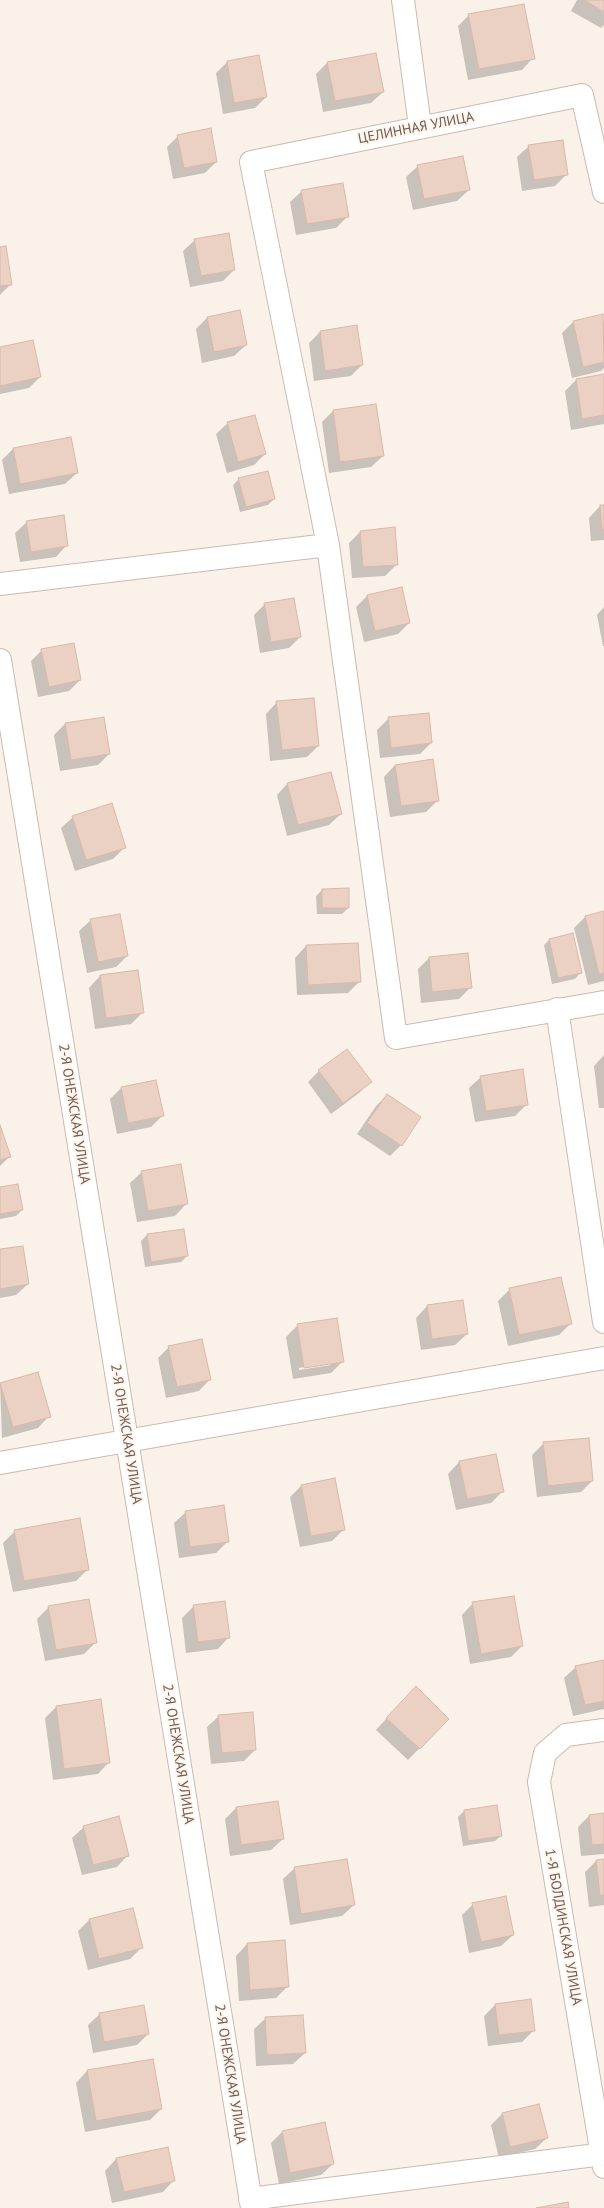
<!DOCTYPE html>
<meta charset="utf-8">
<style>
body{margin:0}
canvas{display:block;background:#faf2e9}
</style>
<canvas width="604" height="2208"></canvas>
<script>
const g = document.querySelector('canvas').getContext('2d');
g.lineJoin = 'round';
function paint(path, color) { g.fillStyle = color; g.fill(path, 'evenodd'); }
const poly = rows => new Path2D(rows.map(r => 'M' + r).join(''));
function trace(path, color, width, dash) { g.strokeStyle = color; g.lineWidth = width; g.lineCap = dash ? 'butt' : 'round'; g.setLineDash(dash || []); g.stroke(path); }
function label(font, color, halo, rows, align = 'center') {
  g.font = font + ' "PT Sans",sans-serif'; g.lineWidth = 4; g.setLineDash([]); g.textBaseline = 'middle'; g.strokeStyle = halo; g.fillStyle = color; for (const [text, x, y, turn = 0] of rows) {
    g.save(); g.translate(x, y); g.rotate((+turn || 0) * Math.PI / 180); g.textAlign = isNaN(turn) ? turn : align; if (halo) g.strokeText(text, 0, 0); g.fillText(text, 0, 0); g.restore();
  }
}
const shadow = poly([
 [577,0,604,0,604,25,601,28,571,11],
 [469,15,533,58,522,70,468,80,458,26],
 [227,62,266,97,255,108,223,114,216,73],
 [328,62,383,92,371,103,323,112,316,74],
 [178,136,216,162,205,173,173,179,167,147],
 [529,146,567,174,555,186,522,191,517,157],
 [418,166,469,190,457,201,413,210,406,177],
 [302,191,347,217,336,228,296,235,290,202],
 [195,240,234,270,223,281,190,287,183,251],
 [0,248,11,284,0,295],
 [602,315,604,324,604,368,601,371,572,378,562,333,573,322],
 [207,318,246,345,234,356,202,363,196,329],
 [356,327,362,365,351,376,314,381,309,343,320,332],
 [0,348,40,377,29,388,0,394],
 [604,375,604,424,571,430,565,391,576,380],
 [375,405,383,456,371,467,329,473,322,422,333,411],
 [228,423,265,454,254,465,227,473,216,434],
 [13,449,77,473,65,484,9,494,2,460],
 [239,479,274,499,268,505,240,512,233,485],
 [600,506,604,506,604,540,591,541,589,518],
 [27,522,67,545,56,557,20,562,15,533],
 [394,529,397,564,385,576,352,578,349,543,360,532],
 [367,596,409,623,398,634,364,642,356,607],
 [265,604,300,637,289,648,260,653,254,615],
 [604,607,604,646,603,646,597,615],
 [42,650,80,680,69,691,38,697,31,661],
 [277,702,318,746,307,757,270,761,266,714],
 [103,718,109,754,98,765,60,771,54,735,65,724],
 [389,718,431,743,420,754,380,758,377,730],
 [395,765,438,800,426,812,390,817,384,777],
 [288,783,341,814,329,825,287,836,277,795],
 [73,817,124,848,113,859,75,871,61,828],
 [322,890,348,908,342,914,317,914,316,896],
 [604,912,604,981,588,985,574,928,585,917],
 [91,920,127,956,116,967,87,973,79,931],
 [549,940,580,973,575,979,552,984,544,945],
 [306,946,360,981,348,993,297,995,295,958],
 [429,958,471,987,459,999,421,1003,418,969],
 [100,976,143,1012,131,1024,95,1029,89,988],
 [604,1055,604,1108,599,1108,594,1066],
 [319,1071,370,1082,359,1093,331,1114,308,1082],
 [481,1077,527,1104,515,1116,475,1122,469,1088],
 [156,1081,163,1115,151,1127,117,1134,110,1099,121,1088],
 [387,1095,401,1145,390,1156,357,1134,376,1106],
 [0,1129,9,1157,0,1166],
 [142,1172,186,1204,175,1216,137,1222,130,1183],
 [0,1188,22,1210,16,1216,0,1219],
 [183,1230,187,1256,181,1262,145,1267,141,1241,147,1235],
 [0,1250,28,1284,16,1295,0,1298],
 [510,1289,570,1324,559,1335,508,1346,498,1301],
 [427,1306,467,1334,455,1345,421,1350,416,1318],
 [298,1325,343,1361,331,1373,293,1379,286,1337],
 [331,1362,331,1365,299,1370,299,1368],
 [169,1347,210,1379,199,1391,166,1398,158,1358],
 [0,1384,1,1384,49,1416,38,1428,2,1438],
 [544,1443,592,1481,581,1492,537,1497,532,1455],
 [495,1455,503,1491,491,1503,456,1510,448,1474,459,1462],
 [301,1486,344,1529,332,1541,300,1547,290,1497],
 [186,1512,227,1542,216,1553,179,1558,174,1523],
 [15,1531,88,1569,76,1581,13,1592,3,1543],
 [473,1603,522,1646,511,1657,470,1664,462,1615],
 [194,1606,229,1637,218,1649,186,1653,182,1618],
 [49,1607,96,1642,84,1654,45,1661,37,1619],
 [604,1661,604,1709,573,1716,564,1678,576,1667],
 [404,1699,448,1719,408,1760,376,1730],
 [56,1707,109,1762,98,1774,53,1780,45,1718],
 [219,1716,255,1750,244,1761,211,1764,207,1727],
 [277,1803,283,1839,271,1850,230,1856,225,1819,236,1808],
 [464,1811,501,1836,495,1841,463,1846,458,1817],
 [604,1814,604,1854,581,1856,578,1827,589,1816],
 [84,1827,128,1855,117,1867,82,1875,72,1838],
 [604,1860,604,1905,589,1907,585,1872,596,1861],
 [295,1868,354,1905,342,1916,290,1925,283,1879],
 [473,1904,513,1935,501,1946,469,1953,462,1915],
 [89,1920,142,1947,130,1959,88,1970,78,1931],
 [284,1941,288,1986,276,1998,239,2001,236,1956,247,1944],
 [495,2005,534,2030,522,2042,488,2046,484,2016],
 [100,2014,148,2034,137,2045,93,2053,88,2025],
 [266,2018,305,2053,293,2064,256,2066,254,2029],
 [152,2060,161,2109,150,2120,85,2132,76,2083,87,2071],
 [502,2114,547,2138,535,2149,499,2158,491,2125],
 [282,2132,333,2164,321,2175,279,2184,271,2143],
 [116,2159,174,2180,163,2192,112,2203,105,2171]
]);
const building = poly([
 [584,0,604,0,604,12,584,0],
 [524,4,535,59,479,69,468,14,524,4],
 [376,53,384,92,335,101,327,62,376,53],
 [259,55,267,97,234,103,227,61,259,55],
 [211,128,217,162,184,168,177,135,211,128],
 [563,140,568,175,534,180,528,145,563,140],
 [463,156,470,190,424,199,417,165,463,156],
 [343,183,349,217,307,224,301,190,343,183],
 [229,233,235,270,201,276,194,239,229,233],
 [6,246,12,285,0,286,0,247,6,246],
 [240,310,247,345,214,352,207,317,240,310],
 [603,314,604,362,583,367,573,321,603,314],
 [357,325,363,365,325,371,320,331,357,325],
 [33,340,41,377,0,386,0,347,33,340],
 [604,374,604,415,582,419,576,379,604,374],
 [376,404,384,456,340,462,333,410,376,404],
 [255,415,266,454,238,462,227,422,255,415],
 [71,437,78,473,20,484,13,448,71,437],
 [268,471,275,499,246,507,238,478,268,471],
 [600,505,604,505,604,530,602,530,600,505],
 [64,515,68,546,31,552,26,521,64,515],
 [395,527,398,565,363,567,360,531,395,527],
 [402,587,410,623,375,631,367,595,402,587],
 [294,598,301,637,271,642,264,603,294,598],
 [74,643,81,680,49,687,41,649,74,643],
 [314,698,319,746,282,750,276,701,314,698],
 [429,713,432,743,391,748,388,717,429,713],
 [104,717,110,754,71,760,65,723,104,717],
 [433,759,439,801,401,806,395,765,433,759],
 [331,772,342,814,298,825,287,783,331,772],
 [112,803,126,848,86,860,72,816,112,803],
 [349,888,349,908,322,908,322,889,349,888],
 [604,911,604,973,599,974,585,916,604,911],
 [120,914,128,956,98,962,90,919,120,914],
 [573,933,582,973,558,978,549,939,573,933],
 [358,943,361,982,308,985,306,945,358,943],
 [468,953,472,988,432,992,429,957,468,953],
 [138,970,144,1013,106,1018,100,975,138,970],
 [347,1049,372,1082,343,1103,318,1070,347,1049],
 [523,1069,528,1105,486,1111,480,1076,523,1069],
 [156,1080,164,1116,128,1123,121,1087,156,1080],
 [387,1094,421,1117,402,1146,367,1123,387,1094],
 [0,1125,11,1157,0,1160,0,1125],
 [181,1164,188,1204,148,1211,141,1171,181,1164],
 [18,1184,23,1210,0,1214,0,1187,18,1184],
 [184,1229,188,1256,151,1262,147,1234,184,1229],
 [23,1246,29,1284,0,1289,0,1249,23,1246],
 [561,1277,572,1324,519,1335,509,1288,561,1277],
 [463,1300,468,1334,432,1339,427,1305,463,1300],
 [337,1318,344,1362,304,1368,297,1324,337,1318],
 [202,1339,211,1380,177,1387,168,1346,202,1339],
 [38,1372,51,1417,13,1427,0,1383,38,1372],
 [589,1438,593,1481,548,1486,543,1442,589,1438],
 [496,1454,504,1492,467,1499,459,1461,496,1454],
 [335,1478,345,1530,311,1536,301,1485,335,1478],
 [224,1505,229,1542,190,1547,185,1511,224,1505],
 [80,1518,89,1570,24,1581,14,1530,80,1518],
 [514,1596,523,1646,481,1654,472,1602,514,1596],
 [89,1599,97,1643,56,1650,48,1606,89,1599],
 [225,1601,230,1638,198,1642,193,1605,225,1601],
 [604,1660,604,1701,585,1705,575,1666,604,1660],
 [416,1686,449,1719,420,1749,386,1718,416,1686],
 [101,1699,110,1763,64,1769,56,1706,101,1699],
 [253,1712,256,1750,222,1753,218,1715,253,1712],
 [278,1801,284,1839,241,1845,236,1807,278,1801],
 [497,1805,502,1836,468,1841,464,1810,497,1805],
 [604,1813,604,1844,592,1845,589,1815,604,1813],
 [119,1816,129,1856,93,1865,83,1826,119,1816],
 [347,1859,355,1905,301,1914,294,1867,347,1859],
 [604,1859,604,1895,600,1896,596,1860,604,1859],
 [506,1896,514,1935,481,1942,472,1903,506,1896],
 [133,1908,143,1948,99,1959,89,1919,133,1908],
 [285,1940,289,1987,250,1990,247,1943,285,1940],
 [531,1999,535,2031,499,2035,495,2004,531,1999],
 [144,2005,149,2034,104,2042,99,2013,144,2005],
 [303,2015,306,2053,267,2055,265,2017,303,2015],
 [153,2059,162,2109,96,2121,87,2070,153,2059],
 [539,2104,548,2138,510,2147,502,2113,539,2104],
 [325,2122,334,2164,290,2173,282,2131,325,2122],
 [168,2147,175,2181,124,2192,116,2158,168,2147],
 [568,2202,569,2208,536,2208,568,2202]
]);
const minor = poly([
 [403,0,420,126],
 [604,192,582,95,251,162,328,545,396,1038,604,1002],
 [0,584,328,545],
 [0,660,252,2208],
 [557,1009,604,1322],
 [0,1463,604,1358],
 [604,1730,566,1735,545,1753,539,1782,604,2167],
 [250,2199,604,2154]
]);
const streetNames = [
 ["ЦЕЛИННАЯ УЛИЦА",416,128,-11],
 ["2-Я ОНЕЖСКАЯ УЛИЦА",74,1114,81],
 ["2-Я ОНЕЖСКАЯ УЛИЦА",126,1434,81],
 ["2-Я ОНЕЖСКАЯ УЛИЦА",178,1754,81],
 ["1-Я БОЛДИНСКАЯ УЛИЦА",563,1927,80],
 ["2-Я ОНЕЖСКАЯ УЛИЦА",230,2074,81]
];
paint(shadow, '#0003');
paint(building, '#ebd1c4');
trace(building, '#dcb8a6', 1);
trace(minor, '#cabab0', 24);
trace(minor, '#fff', 22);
label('14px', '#715a50', '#fdf6ef', streetNames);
</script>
